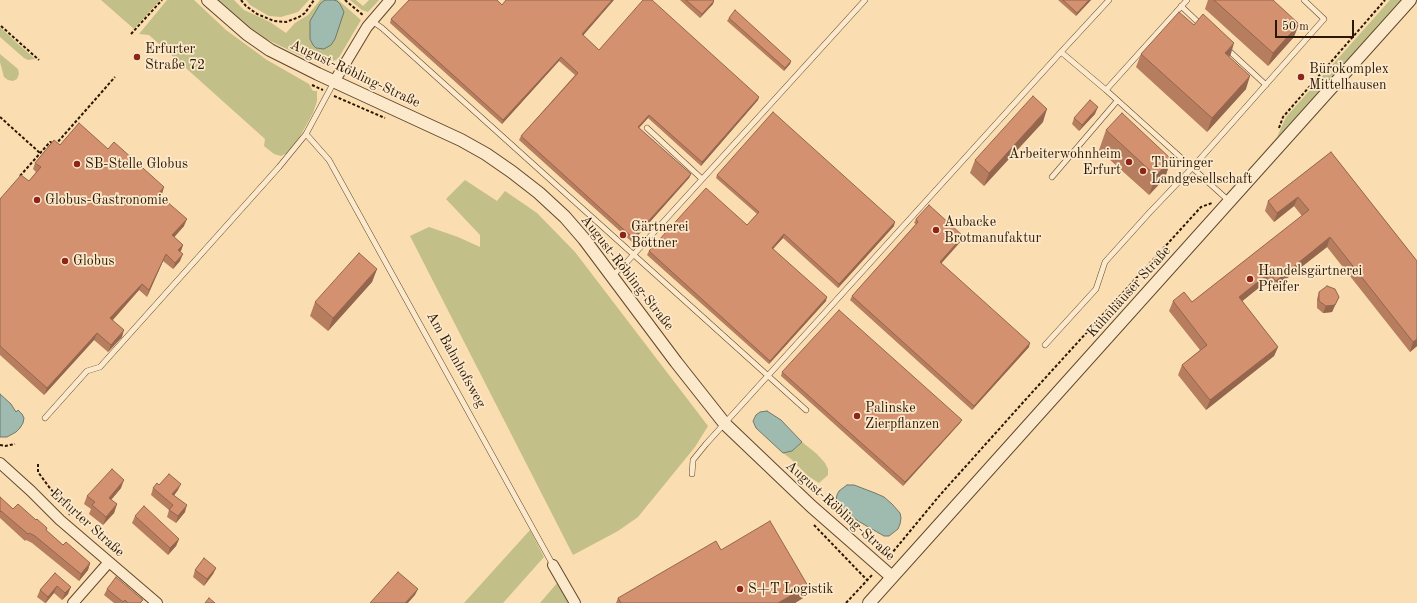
<!DOCTYPE html>
<meta charset="utf-8">
<style>
body{margin:0}
#map{position:relative;width:1417px;height:603px;overflow:hidden;background:#faddb0;font-family:"Old Standard TT",serif}
canvas{display:block}
.scale{position:absolute;left:1275px;top:20px;width:79px;height:18px;box-sizing:border-box;border:2px solid #2c1700;border-top:0;padding-left:5px;font-size:12px;line-height:14px;white-space:nowrap;color:#2c1700;-webkit-text-stroke:3px #fce9cc;paint-order:stroke}
</style>
<div id="map">
<canvas width="1417" height="603"></canvas>
<div class="scale">50 m</div>
</div>
<script>
const g = document.querySelector('canvas').getContext('2d');
g.lineJoin = 'round';
function paint(path, color) { g.fillStyle = color; g.fill(path, 'evenodd'); }
const poly = rows => new Path2D(rows.map(r => 'M' + r).join(''));
function trace(path, color, width, dash) { g.strokeStyle = color; g.lineWidth = width; g.lineCap = dash ? 'butt' : 'round'; g.setLineDash(dash || []); g.stroke(path); }
function label(font, color, halo, rows, align = 'center') {
  g.font = font + ' "Old Standard TT",serif'; g.lineWidth = 3.5; g.setLineDash([]); g.textBaseline = 'middle'; g.strokeStyle = halo; g.fillStyle = color; for (const [text, x, y, turn = 0] of rows) {
    g.save(); g.translate(x, y); g.rotate((+turn || 0) * Math.PI / 180); g.textAlign = isNaN(turn) ? turn : align; if (halo) g.strokeText(text, 0, 0); g.fillText(text, 0, 0); g.restore();
  }
}
const green = poly([
 [101,0,160,0,134,29],
 [167,0,194,0,226,30,267,60,309,84,313,91,317,91,317,101,313,113,298,140,287,153,281,156,274,154,264,146,265,139,149,35,139,34],
 [215,0,234,0,244,10,270,22,286,33,295,23,308,15,320,0,338,0,361,20,338,59,331,62,321,61,320,62,299,55,260,36,241,22],
 [246,0,309,0,298,12,281,17,269,16,250,5],
 [350,0,356,0,363,6,369,0,379,0,368,12,362,10],
 [1390,0,1405,0,1238,186,1233,188,1277,137,1286,117],
 [0,27,18,44,35,59,28,60,24,58,0,37],
 [0,54,18,69,19,74,17,79,13,81,8,80,4,77,0,62],
 [465,180,497,201,505,191,537,213,575,252,708,426,695,447,638,517,618,531,573,555,410,236,429,227,458,237,480,247,480,235,446,199],
 [802,442,817,454,825,463,828,469,828,475,819,483,808,476,791,459,783,453,792,451],
 [530,530,544,557,503,603,464,603],
 [558,582,570,603,540,603]
]);
const water = poly([
 [325,0,334,0,337,1,340,4,344,12,335,39,331,45,324,49,316,48,313,45,310,39,310,21,320,4,325,0],
 [0,394,11,404,16,412,18,410,22,414,24,418,23,423,20,428,16,432,7,437,0,437,0,394],
 [767,411,781,420,802,442,792,451,783,453,756,428,753,421,756,415,760,412,767,411],
 [847,485,854,485,875,493,884,497,892,504,900,513,901,518,900,524,898,529,889,536,884,536,858,521,840,507,836,500,837,495,839,491,847,485]
]);
const path = poly([
 [241,0,246,6,257,14,274,21,286,22,299,17,305,13,314,0],
 [345,0,364,16],
 [1,26,39,60],
 [131,34,162,0],
 [323,64,334,63],
 [312,85,323,90],
 [334,96,385,118],
 [0,117,40,153],
 [1279,128,1283,117,1385,0],
 [20,176,50,142,56,144,115,77],
 [0,445,5,446,15,444],
 [38,464,38,472,49,487,64,504,70,515],
 [814,525,867,580],
 [887,559,940,495,1027,398,1201,207,1212,203],
 [846,603,873,574]
]);
const service = poly([
 [1187,0,1106,90,1229,201],
 [1181,6,1201,25],
 [372,21,382,28,806,410],
 [1226,48,1266,85],
 [1061,52,1109,0],
 [647,128,702,179],
 [306,134,329,160,553,565],
 [1052,177,1117,101],
 [612,276,626,263,865,0],
 [1045,345,1096,289,1105,262,1150,212,1192,168,1324,19,1304,0],
 [45,418,87,371,100,367,279,167,306,134,334,82],
 [692,474,693,460,706,444,1061,52,1106,90]
]);
const minor = poly([
 [334,82,367,27,390,0],
 [0,463,31,491,60,520,157,603],
 [553,565,575,603],
 [73,603,109,562]
]);
const tertiary = poly([
 [208,0,247,34,270,50,318,74,461,140,486,154,512,172,539,193,565,217,584,239,676,362,725,424,811,506,892,577],
 [869,603,1410,0]
]);
const wall = poly([
 [680,0,713,0,713,4,700,18],
 [1058,0,1091,0,1076,16],
 [1208,0,1273,0,1294,37,1268,66,1205,9],
 [502,5,583,35,599,50,758,100,701,166,648,118,639,128,691,174,689,178,632,242,519,140,521,136,575,75,559,61,502,124,390,23,391,19],
 [729,18,791,61,790,64,784,71,727,21],
 [1141,54,1229,57,1246,89,1207,132,1136,67],
 [1095,114,1079,131,1072,124,1074,118],
 [1043,122,984,186,970,173,975,160],
 [1106,130,1171,159,1165,178,1149,195,1099,150],
 [60,145,108,149,162,194,160,195,184,226,174,237,183,245,180,252,180,261,173,269,163,261,147,297,139,290,113,320,122,337,108,352,94,340,44,395,0,355,0,199,29,181,36,172,33,169,35,163],
 [1331,152,1417,261,1417,346,1410,352,1327,247,1272,290,1266,282,1242,301,1278,347,1274,356,1206,410,1178,375,1182,365,1200,350,1169,311,1173,301,1192,302,1302,216,1294,206,1274,222,1265,211,1268,201],
 [717,175,894,226,838,288,783,238,773,249,826,301,769,364,647,255,649,251,747,225,757,214,716,178],
 [916,219,962,240,941,263,1029,347,972,410,850,300,852,296,916,224,914,223],
 [377,269,372,282,328,331,310,316,315,302],
 [1319,292,1336,303,1332,312,1323,313,1317,308,1317,299],
 [782,372,962,420,960,423,903,486,781,376],
 [159,485,178,490,174,495,185,512,176,523,167,517,169,510,151,495,153,488],
 [121,488,111,500,117,504,114,513,103,525,89,514,91,509,84,504,87,496],
 [0,497,13,509,36,520,47,528,46,530,63,545,90,563,88,570,79,581,32,543,26,540,25,541,0,518],
 [135,516,179,539,176,546,168,555,132,523],
 [721,550,808,586,803,598,795,603,616,603,618,598],
 [216,568,213,574,204,586,193,577,195,570],
 [55,573,68,594,62,600,54,593,46,603,45,603,37,597,40,590],
 [107,589,142,603,114,603,104,595]
]);
const shadedWall = poly([
 [612,0,614,0,581,38,582,34],
 [1089,0,1091,0,1076,16,1077,13],
 [714,1,713,4,700,18,702,14],
 [1299,24,1294,37,1268,66,1273,53],
 [1234,43,1230,57,1225,53],
 [561,57,559,61,502,124,503,120],
 [791,61,790,64,784,71,785,68],
 [1250,76,1246,89,1207,132,1212,118],
 [759,97,758,100,701,166,702,162],
 [1098,107,1095,114,1079,131,1082,125],
 [1047,109,1043,122,984,186,989,173],
 [649,115,648,118,637,130,638,127],
 [1171,159,1165,178,1149,195,1156,176],
 [691,174,689,178,632,242,633,238],
 [164,187,162,194,156,200,158,194],
 [1298,197,1294,206,1274,222,1277,213],
 [187,219,184,226,170,242,172,235],
 [895,222,894,226,838,288,839,284],
 [784,234,783,238,771,251,772,248],
 [963,236,962,240,939,266,940,262],
 [1330,237,1327,247,1272,290,1276,281],
 [183,245,181,251,176,257,178,250],
 [166,254,163,261,147,297,149,290],
 [183,254,180,261,173,269,175,263],
 [377,269,372,282,328,331,333,318],
 [1269,273,1266,282,1235,307,1239,297],
 [142,284,139,290,108,325,110,318],
 [827,297,826,301,769,364,770,361],
 [1339,297,1332,312,1323,313,1326,306],
 [124,330,122,337,108,352,111,345],
 [97,333,94,340,44,395,47,388],
 [1417,339,1417,346,1410,352,1413,342],
 [1030,343,1029,347,972,410,974,406],
 [1278,347,1274,356,1206,410,1210,400],
 [962,420,960,423,903,486,905,482],
 [124,480,121,488,106,506,109,498],
 [181,484,178,490,170,501,172,494],
 [117,504,114,513,103,525,106,517],
 [187,505,185,512,176,523,178,516],
 [179,539,176,546,168,555,170,548],
 [90,563,88,570,79,581,81,574],
 [216,568,213,574,204,586,207,579],
 [57,586,54,593,45,603,48,597],
 [808,586,803,598,795,603,778,603],
 [71,587,68,594,62,600,65,593],
 [418,589,415,595,408,603,405,603]
]);
const building = poly([
 [409,0,497,0,502,5,506,0,612,0,582,34,599,50,643,0,652,0,759,97,702,162,649,115,638,127,691,174,633,238,521,136,578,73,561,57,503,120,391,19,409,0],
 [686,0,713,0,714,1,702,14,686,0],
 [1063,0,1089,0,1077,13,1063,0],
 [1214,0,1273,0,1299,24,1273,53,1214,0],
 [735,10,791,61,785,68,729,18,735,10],
 [1179,12,1194,25,1203,14,1234,43,1225,53,1250,76,1212,118,1141,54,1179,12],
 [1033,96,1047,109,989,173,975,160,1033,96],
 [1090,100,1098,107,1082,125,1074,118,1090,100],
 [773,112,895,222,839,284,784,234,772,248,827,297,770,361,649,251,706,188,747,225,759,212,717,175,773,112],
 [1122,113,1171,159,1156,176,1106,130,1122,113],
 [79,123,108,149,114,142,164,187,158,194,187,219,172,235,183,245,178,250,183,254,175,263,166,254,149,290,142,284,110,318,124,330,111,345,97,333,47,388,0,346,0,199,21,175,29,181,41,167,35,163,54,140,60,145,79,123],
 [1331,152,1417,261,1417,339,1413,342,1330,237,1276,281,1269,273,1239,297,1278,347,1210,400,1182,365,1207,345,1173,301,1184,292,1192,302,1309,210,1298,197,1277,213,1268,201,1331,152],
 [929,205,963,236,940,262,1030,343,974,406,852,296,918,222,916,219,929,205],
 [359,253,377,269,333,318,315,302,359,253],
 [1327,286,1335,289,1339,297,1335,305,1326,306,1319,301,1319,292,1327,286],
 [839,310,962,420,905,482,782,372,839,310],
 [112,469,124,480,109,498,117,504,106,517,92,505,95,502,87,496,112,469],
 [169,474,181,484,172,494,187,505,178,516,169,510,173,505,153,488,157,483,159,485,169,474],
 [0,497,13,509,18,504,36,520,37,519,47,528,46,530,63,545,66,542,90,563,81,574,35,536,29,533,28,534,1,511,0,512,0,497],
 [144,506,179,539,170,548,135,516,144,506],
 [770,521,808,586,778,603,621,603,618,598,716,541,721,550,770,521],
 [204,558,216,568,207,579,195,570,204,558],
 [398,572,418,589,405,603,370,603,398,572],
 [55,573,71,587,65,593,57,586,48,597,40,590,55,573],
 [116,577,143,600,140,603,128,603,125,600,123,602,107,589,116,577],
 [209,598,215,603,205,603,209,598]
]);
const markers = [
 [137,57,4,"#8f2418"],
 [1301,77,4,"#8f2418"],
 [1129,162,4,"#8f2418"],
 [77,164,4,"#8f2418"],
 [1143,171,4,"#8f2418"],
 [37,200,4,"#8f2418"],
 [936,230,4,"#8f2418"],
 [623,235,4,"#8f2418"],
 [65,261,4,"#8f2418"],
 [1250,279,4,"#8f2418"],
 [857,416,4,"#8f2418"],
 [740,589,4,"#8f2418"]
];
const poiNames = [
 ["Erfurter",145,49],
 ["Straße 72",145,65],
 ["Bürokomplex",1309,69],
 ["Mittelhausen",1309,85],
 ["Arbeiterwohnheim",1121,154,"right"],
 ["Erfurt",1121,170,"right"],
 ["Thüringer",1151,163],
 ["Landgesellschaft",1151,179],
 ["SB-Stelle Globus",85,164],
 ["Globus-Gastronomie",45,200],
 ["Aubacke",944,222],
 ["Brotmanufaktur",944,238],
 ["Gärtnerei",631,227],
 ["Böttner",631,243],
 ["Globus",73,261],
 ["Handelsgärtnerei",1258,271],
 ["Pfeifer",1258,287],
 ["Palinske",865,408],
 ["Zierpflanzen",865,424],
 ["S+T Logistik",748,589]
];
const streetNames = [
 ["August-Röbling-Straße",355,74,25],
 ["August-Röbling-Straße",627,273,52],
 ["Kühnhäuser Straße",1129,292,-48],
 ["Am Bahnhofsweg",456,360,61],
 ["August-Röbling-Straße",840,511,42],
 ["Erfurter Straße",87,523,42]
];
paint(green, '#c2bf88');
paint(water, '#9fbbb0');
trace(water, '#71796a', 1);
trace(service, '#60482c', 6);
trace(minor, '#60482c', 12);
trace(tertiary, '#60482c', 14);
trace(path, '#2c1700', 2, [3, 2]);
trace(service, '#fce9cc', 5);
trace(minor, '#fce9cc', 10);
trace(tertiary, '#fce9cc', 12);
paint(wall, '#b67d5f');
paint(shadedWall, '#94664e');
paint(building, '#d4916f');
trace(building, '#94664e', 1);
for (const [x, y, r, color] of markers) { const dot = new Path2D(); dot.arc(x, y, r, 0, 2 * Math.PI); g.fillStyle = color; g.fill(dot); trace(dot, '#fce9cc', 1.5); }
label('14px', '#2c1700', '#fce9cc', poiNames, 'left');
label('14px', '#2c1700', '#fce9cc', streetNames);
</script>
